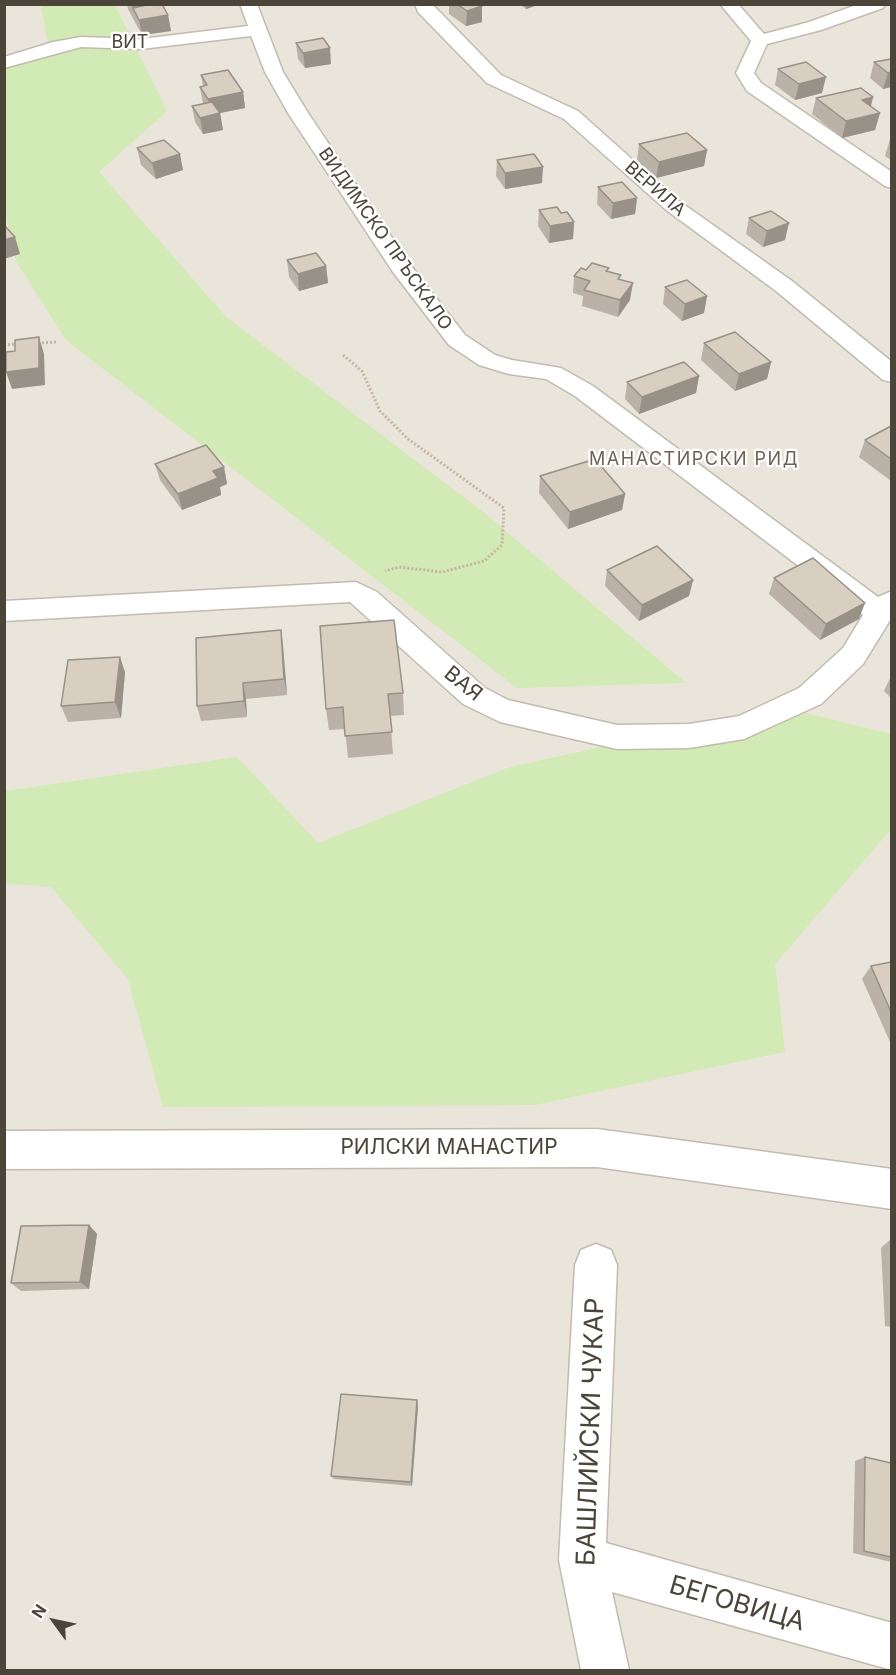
<!DOCTYPE html>
<meta charset="utf-8">
<style>
body{margin:0}
#map{position:relative;width:896px;height:1675px;overflow:hidden;background:#f6f3ec;font-family:Inter,sans-serif}
canvas{display:block}
.frame{position:absolute;inset:0;border:6px solid #4b4439;pointer-events:none}
.north{position:absolute;left:24px;top:1591px;width:60px;height:60px;-webkit-text-stroke:4px #fff;paint-order:stroke;rotate:303deg;font-size:16px;font-weight:700;line-height:24px;text-align:center;color:#4b4439}
.north::after{content:'';display:block;margin:auto;width:21px;height:27px;background:#4b4439;clip-path:polygon(50% 0,100% 100%,50% 72%,0 100%)}
</style>
<div id="map">
<canvas width="896" height="1675"></canvas>
<div class="frame"></div>
<div class="north">N</div>
</div>
<script>
const g = document.querySelector('canvas').getContext('2d');
g.lineJoin = 'round';
function paint(path, color) { g.fillStyle = color; g.fill(path, 'evenodd'); }
const poly = rows => new Path2D(rows.map(r => 'M' + r).join(''));
function trace(path, color, width, dash) { g.strokeStyle = color; g.lineWidth = width; g.lineCap = dash ? 'butt' : 'round'; g.setLineDash(dash || []); g.stroke(path); }
function label(font, color, halo, rows, align = 'center') {
  g.font = font + ' Inter,sans-serif'; g.lineWidth = 4.5; g.setLineDash([]); g.textBaseline = 'middle'; g.strokeStyle = halo; g.fillStyle = color; for (const [text, x, y, turn = 0] of rows) {
    g.save(); g.translate(x, y); g.rotate((+turn || 0) * Math.PI / 180); g.textAlign = isNaN(turn) ? turn : align; if (halo) g.strokeText(text, 0, 0); g.fillText(text, 0, 0); g.restore();
  }
}
const residential = poly([
 [5,5,891,5,891,1670,5,1670]
]);
const green = poly([
 [41,5,115,5,167,111,99,172,226,317,482,511,686,683,517,688,66,340,16,261,5,213,4,66,49,51],
 [782,707,891,734,891,829,775,964,785,1052,535,1105,163,1107,128,979,51,887,5,884,5,791,237,757,318,843,510,767]
]);
const path = poly([
 [38,343,58,342],
 [4,345,19,344],
 [343,355,362,371,380,411,408,439,504,508,502,545,484,561,442,572,399,567,385,571]
]);
const minor = poly([
 [240,4,257,4,283,72,308,113,409,263,465,335,495,355,512,360,561,368,593,386,878,597,892,591,892,617,863,664,821,704,744,739,689,748,617,749,500,722,463,704,350,602,4,621,4,601,356,582,377,592,485,688,508,700,617,725,689,724,739,716,799,688,843,648,863,615,575,396,546,379,509,374,479,365,449,345,393,272,288,113,265,72,251,36,141,49,81,47,4,68,4,57,53,42,81,37,141,39,248,26,240,4],
 [415,4,432,4,501,75,578,111,679,201,792,281,892,362,892,382,883,380,776,291,665,209,564,119,487,83,418,12,415,4],
 [720,4,738,4,764,34,809,22,859,4,885,4,883,8,821,30,767,44,754,73,761,83,892,172,892,188,885,186,747,91,736,73,751,41,720,4],
 [597,1129,892,1169,892,1209,597,1167,4,1169,4,1131,597,1129],
 [596,1244,611,1250,617,1265,606,1543,892,1623,892,1670,612,1592,629,1670,581,1670,559,1560,575,1265,581,1250,596,1244]
]);
const wall = poly([
 [127,4,162,4,168,15,171,31,142,35,128,9],
 [449,4,482,4,482,22,466,26,449,14],
 [519,4,541,4,526,9],
 [296,43,331,64,305,68,298,59],
 [891,59,891,87,883,89,870,78,874,62],
 [778,69,822,93,795,100,775,85],
 [201,75,243,92,245,108,220,113,223,130,203,134,195,122,192,106,203,104,200,87,203,86],
 [873,97,871,107,880,113,875,130,842,138,812,114,816,98],
 [890,139,891,139,891,160,885,156],
 [639,144,707,150,704,166,656,178,637,161],
 [137,148,183,170,156,179,141,165],
 [497,160,542,183,505,189,496,176],
 [598,187,637,198,635,214,611,219,597,204],
 [539,210,561,213,574,222,573,239,549,243,538,226],
 [749,218,785,240,763,247,746,234],
 [287,260,326,266,328,283,299,291,289,277],
 [586,270,608,272,621,280,630,300,618,317,582,306,583,296,573,293,574,276],
 [665,287,707,296,704,313,682,321,663,304],
 [704,343,771,362,767,379,735,391,701,360],
 [699,376,696,393,639,414,625,399,627,382],
 [891,426,891,481,859,457,865,440],
 [155,464,224,467,227,484,220,487,221,495,182,510,160,480],
 [540,476,625,494,622,510,568,529,539,493],
 [607,570,693,580,689,596,639,621,605,586],
 [774,578,859,619,820,640,769,594],
 [394,620,403,693,404,715,390,716,393,754,348,758,345,729,329,730,326,709],
 [281,630,283,646,287,695,246,699,247,717,201,721,197,706],
 [125,672,121,718,68,722,61,706],
 [891,676,891,698,884,691],
 [891,962,891,1044,862,979,871,966],
 [89,1225,97,1234,89,1289,21,1291,11,1283],
 [891,1239,891,1327,885,1326,881,1248],
 [417,1400,418,1406,412,1486,334,1479,331,1476],
 [865,1457,891,1463,891,1562,853,1553,855,1461]
]);
const shadedWall = poly([
 [138,4,155,4,168,15,171,31,142,35,139,20,132,6],
 [473,4,482,4,482,22,466,26,467,11],
 [526,4,541,4,526,9],
 [330,48,331,64,305,68,303,53],
 [891,72,891,87,883,89,888,73],
 [826,77,822,93,795,100,799,84],
 [243,92,245,108,210,115,208,99],
 [873,97,869,113,862,100],
 [220,113,223,130,203,134,200,118],
 [880,113,875,130,842,138,846,121],
 [707,150,704,166,656,178,659,162],
 [180,154,183,170,156,179,152,163],
 [543,167,542,183,505,189,505,173],
 [637,198,635,214,611,219,613,203],
 [574,222,573,239,549,243,550,226],
 [789,223,785,240,763,247,767,231],
 [15,237,20,254,4,259,4,240],
 [326,266,328,283,299,291,298,274],
 [633,283,630,300,618,317,620,300],
 [707,296,704,313,682,321,685,304],
 [39,337,44,354,45,385,12,389,6,372],
 [771,362,767,379,735,391,739,374],
 [699,376,696,393,639,414,642,397],
 [224,467,227,484,220,487,221,495,182,510,178,494,213,471],
 [625,494,622,510,568,529,570,512],
 [693,580,689,596,639,621,642,605],
 [865,603,859,619,820,640,826,624],
 [281,630,283,646,287,695,284,679],
 [120,657,125,672,121,718,115,702],
 [243,683,246,699,247,717,244,701],
 [89,1225,97,1234,89,1289,80,1282],
 [417,1400,418,1406,412,1486,411,1482]
]);
const building = poly([
 [151,4,162,4,168,15,139,20,133,8,151,4],
 [457,4,479,4,482,6,467,11,457,4],
 [323,38,330,48,303,53,296,43,323,38],
 [891,59,891,72,888,73,874,62,891,59],
 [806,62,826,77,799,84,778,69,806,62],
 [228,70,243,92,208,99,200,87,207,85,201,75,228,70],
 [861,88,873,97,862,100,880,113,846,121,816,98,861,88],
 [212,102,220,113,200,118,192,106,212,102],
 [687,133,707,150,659,162,639,144,687,133],
 [164,140,180,154,152,163,137,148,164,140],
 [534,154,543,167,505,173,497,160,534,154],
 [622,182,637,198,613,203,598,187,622,182],
 [557,207,561,213,567,212,574,222,550,226,539,210,557,207],
 [771,211,789,223,767,231,749,218,771,211],
 [4,225,15,237,4,240,4,225],
 [316,253,326,266,298,274,287,260,316,253],
 [592,263,609,268,606,271,621,275,618,279,633,283,620,300,584,290,590,281,574,276,581,268,586,270,592,263],
 [687,280,707,296,685,304,665,287,687,280],
 [735,332,771,362,739,374,704,343,735,332],
 [39,337,39,368,6,372,6,352,15,351,15,340,39,337],
 [684,362,699,376,642,397,627,382,684,362],
 [891,426,891,459,865,440,891,426],
 [206,445,224,467,213,471,218,478,178,494,155,464,206,445],
 [595,459,625,494,570,512,540,476,595,459],
 [657,546,693,580,642,605,607,570,657,546],
 [813,558,865,603,826,624,774,578,813,558],
 [394,620,403,693,388,694,392,732,345,736,343,707,326,709,320,626,394,620],
 [281,630,284,679,243,683,244,701,197,706,196,638,281,630],
 [120,657,115,702,61,706,68,660,120,657],
 [891,962,891,1012,871,966,891,962],
 [89,1225,80,1282,11,1283,21,1226,89,1225],
 [341,1394,417,1400,411,1482,331,1476,341,1394],
 [865,1457,891,1463,891,1557,864,1551,865,1457]
]);
const farStreetnames = [
 ["ВИТ",130,43],
 ["ВЕРИЛА",655,189,41],
 ["ВИДИМСКО ПРЪСКАЛО",385,239,55]
];
const farNeighbourhoodnames = [
 ["МАНАСТИРСКИ РИД",694,460]
];
const streetNames = [
 ["ВАЯ",463,684,39],
 ["РИЛСКИ МАНАСТИР",449,1148]
];
const nearStreetnames = [
 ["БАШЛИЙСКИ ЧУКАР",591,1432,-88],
 ["БЕГОВИЦА",737,1604,16]
];
paint(residential, '#eae5da');
paint(green, '#d2eab5');
trace(minor, '#c2bbae', 3);
trace(path, '#c4b79f', 3, [2, 2]);
paint(minor, '#fff');
paint(wall, '#bab2a6');
paint(shadedWall, '#979187');
paint(building, '#d8cfc1');
trace(building, '#979187', 1.5);
label('18px', '#4b4439', '#fff', farStreetnames);
g.letterSpacing = '1.5px';
label('18px', '#6e6250', '#fff', farNeighbourhoodnames);
g.letterSpacing = '0px';
label('21px', '#4b4439', '#fff', streetNames);
label('26px', '#4b4439', '#fff', nearStreetnames);
</script>
